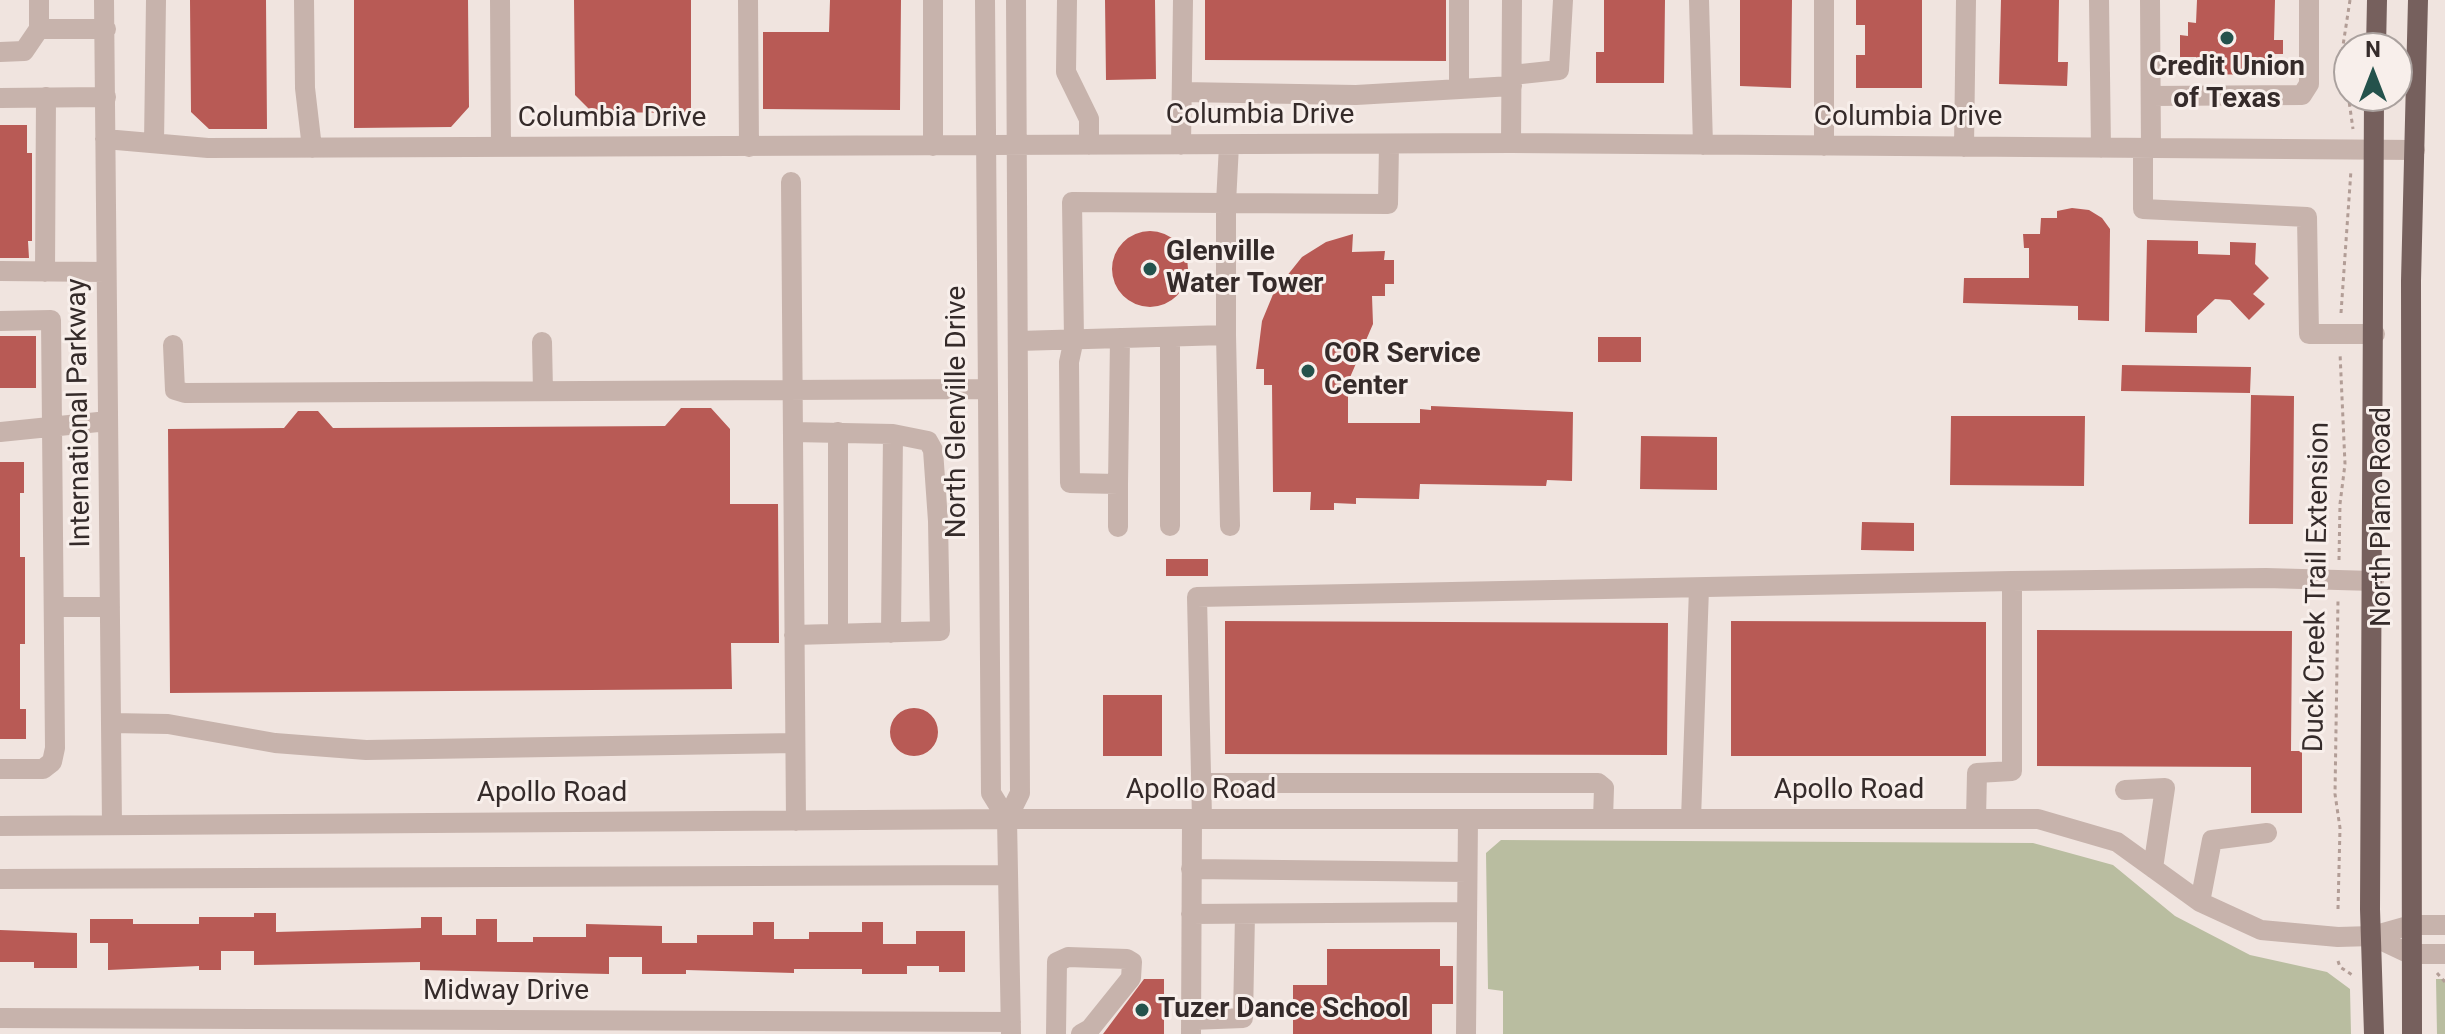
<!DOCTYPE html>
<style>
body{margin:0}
#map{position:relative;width:2445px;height:1034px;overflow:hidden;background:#f0e4df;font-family:Roboto,sans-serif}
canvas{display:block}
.north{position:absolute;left:2333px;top:32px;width:80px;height:80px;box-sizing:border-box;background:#f8efeb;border:2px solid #aaa19e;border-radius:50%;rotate:0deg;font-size:22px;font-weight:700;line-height:32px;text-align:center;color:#352b2a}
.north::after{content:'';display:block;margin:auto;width:28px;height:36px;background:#24524c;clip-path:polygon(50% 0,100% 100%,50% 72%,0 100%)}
</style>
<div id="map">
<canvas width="2445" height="1034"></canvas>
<div class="north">N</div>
</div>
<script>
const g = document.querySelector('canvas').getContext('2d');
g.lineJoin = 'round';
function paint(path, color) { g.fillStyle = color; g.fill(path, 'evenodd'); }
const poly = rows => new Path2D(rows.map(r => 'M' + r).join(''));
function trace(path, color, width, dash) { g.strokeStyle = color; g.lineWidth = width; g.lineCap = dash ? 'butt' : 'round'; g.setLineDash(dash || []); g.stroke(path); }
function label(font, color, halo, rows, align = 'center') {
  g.font = font + ' Roboto,sans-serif'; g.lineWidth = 6; g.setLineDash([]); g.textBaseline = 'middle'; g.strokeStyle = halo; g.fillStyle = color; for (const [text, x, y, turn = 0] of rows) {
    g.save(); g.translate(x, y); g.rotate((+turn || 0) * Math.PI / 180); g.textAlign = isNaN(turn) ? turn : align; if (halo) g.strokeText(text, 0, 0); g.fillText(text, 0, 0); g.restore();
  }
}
const green = poly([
 [1501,840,2033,843,2113,865,2175,916,2250,955,2327,972,2350,989,2351,1034,1503,1034,1503,991,1488,989,1486,853],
 [2436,979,2445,979,2445,1034,2437,1034]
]);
const building = poly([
 [190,0,266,0,267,129,209,129,191,112],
 [354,0,468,0,469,107,451,127,354,128],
 [574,0,691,0,691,113,592,112,575,95],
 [830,0,901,0,900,110,763,109,763,32,829,32],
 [1105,0,1155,0,1156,79,1106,80],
 [1205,0,1446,0,1446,61,1205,60],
 [1604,0,1665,0,1664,83,1596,83,1596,52,1604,52],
 [1740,0,1792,0,1791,88,1740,86],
 [1856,0,1922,0,1922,88,1856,88,1856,55,1865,55,1865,25,1856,25],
 [2001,0,2059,0,2058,62,2068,62,2067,86,1999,84],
 [2197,0,2275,0,2274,40,2283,40,2283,54,2267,54,2267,75,2196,74,2196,57,2180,57,2180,35,2188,36,2188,22,2196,23],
 [0,125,27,125,27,153,32,153,32,241,28,241,29,258,0,258],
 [2072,208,2089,210,2102,218,2110,229,2109,321,2078,320,2078,306,1963,303,1964,278,2029,278,2029,248,2024,248,2023,234,2040,234,2041,218,2057,218,2057,211],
 '1112 269a38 38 0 1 1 76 0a38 38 0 1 1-76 0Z',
 [1353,234,1352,252,1385,251,1384,260,1394,260,1394,284,1385,284,1385,296,1372,296,1373,324,1348,382,1348,423,1420,423,1420,409,1431,410,1431,406,1573,412,1572,481,1547,480,1546,486,1420,484,1419,499,1356,498,1356,504,1334,503,1334,510,1310,510,1311,492,1273,492,1272,385,1264,385,1264,369,1256,369,1262,321,1274,292,1302,257,1326,242],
 [2147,240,2198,241,2198,254,2230,255,2230,242,2256,243,2255,264,2269,278,2253,294,2265,304,2249,320,2230,300,2215,299,2197,316,2197,333,2145,332],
 [0,336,36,336,36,388,0,388],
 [1598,337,1641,337,1641,362,1598,362],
 [2122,365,2251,367,2250,393,2121,391],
 [2251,395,2294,396,2293,524,2249,524],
 [681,408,711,408,730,429,730,504,778,504,779,643,731,643,732,689,170,693,168,429,284,428,298,411,318,411,333,428,665,426],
 [1951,416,2085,416,2084,486,1950,485],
 [1641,436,1717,437,1717,490,1640,489],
 [0,462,24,462,24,493,20,493,20,557,25,557,25,644,20,644,20,709,26,709,26,739,0,739],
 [1862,522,1914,523,1914,551,1861,550],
 [1166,559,1208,559,1208,576,1166,576],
 [1225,621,1668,623,1667,755,1225,754],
 [1731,621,1986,622,1986,756,1731,756],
 [2037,630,2292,631,2291,751,2302,751,2302,813,2251,813,2251,767,2037,766],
 [1103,695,1162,695,1162,756,1103,756],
 '890 732a24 24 0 1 1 48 0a24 24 0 1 1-48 0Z',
 [254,913,276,913,276,932,421,928,421,917,442,917,442,935,476,935,476,919,497,919,497,942,533,942,533,937,586,937,586,924,662,926,662,943,697,943,697,935,753,935,753,922,774,922,774,939,809,939,809,932,862,932,862,922,883,922,883,944,916,944,916,931,965,931,965,972,939,972,939,966,907,966,907,974,862,974,862,969,794,969,794,973,686,970,686,974,642,974,642,957,609,957,609,974,420,970,420,962,254,965,254,951,221,951,221,970,199,970,199,966,108,970,108,943,90,943,90,919,133,919,133,924,199,924,199,917,254,917],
 [0,930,77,933,77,968,34,968,34,962,0,962],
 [1327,949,1440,949,1440,966,1453,966,1453,1004,1432,1004,1432,1034,1293,1034,1293,985,1327,985],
 [1144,979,1164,979,1164,1034,1103,1034]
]);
const path = poly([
 [2350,0,2342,52,2353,129],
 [2341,313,2351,170],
 [2339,560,2340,504,2345,464,2340,353],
 [2338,909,2340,828,2335,794,2338,600],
 [2338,961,2340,967,2354,976],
 [2437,973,2445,982]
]);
const minor = poly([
 [39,0,39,29],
 [104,0,112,825],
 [304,0,305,88,312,148],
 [500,0,501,147],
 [748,0,749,147],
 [933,0,933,146],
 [985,0,991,793,1007,819],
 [1067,0,1066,72,1089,119,1089,145],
 [1459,0,1459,89],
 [1699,0,1703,145],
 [2099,0,2101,148],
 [2150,0,2151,148],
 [0,52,24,51,39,29,106,29],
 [1512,75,1559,70,1563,0],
 [1182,92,1356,95,1512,86],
 [2151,96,2302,95,2309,84,2309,0],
 [0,98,106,97],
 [105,139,208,148,1511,143,2415,150],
 [154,143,156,0],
 [1511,143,1512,0],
 [1181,145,1183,0],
 [1824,146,1824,0],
 [1964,147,1966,0],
 [2143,148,2143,209,2307,217,2309,334,2375,334],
 [791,182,796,821],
 [0,271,106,272],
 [45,272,46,97],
 [0,321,51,320,55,748,52,762,43,769,0,769],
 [1226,335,1226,203,1388,204,1389,144],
 [1170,337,1170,526],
 [1018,341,1226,335,1230,526],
 [542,342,543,391],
 [173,345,175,390,185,393,986,389],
 [0,432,108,421],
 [793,432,893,434,928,441,933,450,938,521,940,631,794,635],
 [1118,484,1120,338],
 [1118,527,1118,484,1070,483,1069,362,1074,339,1072,202,1226,203,1229,145],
 [54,607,110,607],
 [891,633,893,434],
 [838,634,838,432],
 [111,723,168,724,275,743,366,750,795,743],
 [1201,783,1598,783,1604,788,1603,819],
 [2125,790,2165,788,2153,868],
 [1202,819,1197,597,2012,581,2266,578,2374,581],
 [1691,819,1699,588],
 [1976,819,1977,773,2012,771,2012,581],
 [0,826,1007,819,2038,819,2117,842,2200,902,2261,930,2338,937,2372,936,2411,925,2445,925],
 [1191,869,1467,872],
 [0,879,1007,875],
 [2200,902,2212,840,2267,833],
 [1191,914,1467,912],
 [2372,936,2410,954,2445,954],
 [0,1018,1011,1022],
 [1191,1020,1243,1018,1245,914],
 [1011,1034,1007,819,1020,793,1016,0],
 [1056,1034,1057,962,1068,957,1127,959,1132,962,1131,978,1090,1029,1081,1034],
 [1191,1034,1192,819],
 [1466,1034,1468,819]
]);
const major = poly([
 [2376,48,2377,0],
 [2374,1034,2370,909,2374,96],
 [2412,1034,2411,281,2418,0]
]);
const markers = [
 [2227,38,8,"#24524c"],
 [1150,269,8,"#24524c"],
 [1308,371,8,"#24524c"],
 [1142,1010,8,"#24524c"]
];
const poiNames = [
 ["Credit Union",2227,68,"center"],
 ["of Texas",2227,100,"center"],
 ["Glenville",1166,253],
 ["Water Tower",1166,285],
 ["COR Service",1324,355],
 ["Center",1324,387],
 ["Tuzer Dance School",1158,1010]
];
const streetNames = [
 ["Columbia Drive",1260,116],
 ["Columbia Drive",1908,118],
 ["Columbia Drive",612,119],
 ["North Glenville Drive",958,412,-90],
 ["International Parkway",80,413,-91],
 ["North Plano Road",2383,517,-90],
 ["Duck Creek Trail Extension",2318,587,-89],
 ["Apollo Road",1201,791],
 ["Apollo Road",1849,791],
 ["Apollo Road",552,794],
 ["Midway Drive",506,992]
];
paint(green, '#b9bda0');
paint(building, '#b85a55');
trace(path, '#b29d96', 3, [4, 4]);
trace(minor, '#c7b3ac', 20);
trace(major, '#76605d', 20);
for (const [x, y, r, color] of markers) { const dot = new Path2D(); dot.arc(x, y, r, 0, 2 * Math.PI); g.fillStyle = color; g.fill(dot); trace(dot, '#f8efeb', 3); }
label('bold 28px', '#352b2a', '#f8efeb', poiNames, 'left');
label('28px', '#352b2a', '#f8efeb', streetNames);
</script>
